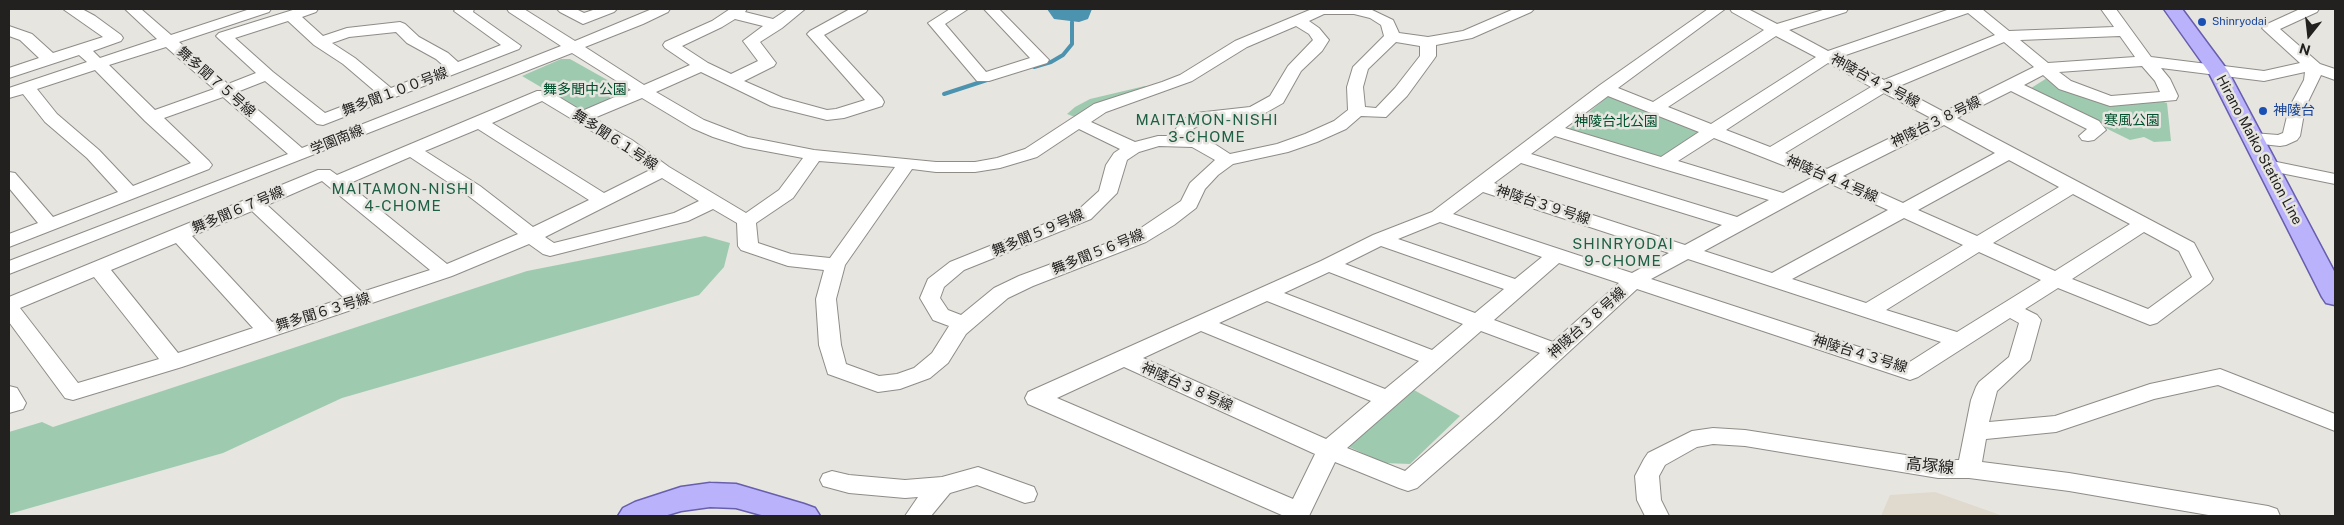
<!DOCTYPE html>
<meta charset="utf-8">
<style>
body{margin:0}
#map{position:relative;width:2344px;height:525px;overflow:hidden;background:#e7e5e0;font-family:"Public Sans",sans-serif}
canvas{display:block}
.frame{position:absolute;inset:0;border:10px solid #222120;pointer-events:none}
.north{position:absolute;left:2284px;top:10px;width:50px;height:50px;-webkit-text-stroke:4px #e7e5e0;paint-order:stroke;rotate:196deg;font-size:14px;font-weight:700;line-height:20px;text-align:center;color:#222120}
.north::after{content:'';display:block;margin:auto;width:18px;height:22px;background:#222120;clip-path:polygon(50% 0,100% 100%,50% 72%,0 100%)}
</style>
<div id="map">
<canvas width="2344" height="525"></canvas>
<div class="frame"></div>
<div class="north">N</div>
</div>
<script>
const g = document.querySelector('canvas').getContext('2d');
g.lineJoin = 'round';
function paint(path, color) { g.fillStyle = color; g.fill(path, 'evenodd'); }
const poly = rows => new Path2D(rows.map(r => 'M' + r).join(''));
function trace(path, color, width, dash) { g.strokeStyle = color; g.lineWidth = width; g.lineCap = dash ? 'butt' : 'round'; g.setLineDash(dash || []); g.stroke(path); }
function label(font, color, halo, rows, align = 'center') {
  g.font = font + ' "Public Sans","Noto Sans JP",sans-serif'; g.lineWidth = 5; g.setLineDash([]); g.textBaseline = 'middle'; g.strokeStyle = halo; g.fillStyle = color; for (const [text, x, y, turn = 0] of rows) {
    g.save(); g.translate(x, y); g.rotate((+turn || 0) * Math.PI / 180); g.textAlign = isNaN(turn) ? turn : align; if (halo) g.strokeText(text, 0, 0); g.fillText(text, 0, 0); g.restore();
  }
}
const built = poly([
 [1935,492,2003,516,1881,516,1890,495]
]);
const green = poly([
 [561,59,570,59,627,91,625,95,589,110,580,110,522,76],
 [2047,78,2107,103,2157,100,2167,103,2171,141,2154,142,2144,137,2130,140,2028,90],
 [1145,86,1151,89,1075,117,1067,114,1075,107,1090,99],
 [1607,97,1615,97,1694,128,1699,135,1665,158,1655,158,1568,130],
 [705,236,730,243,724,267,699,295,342,398,223,453,9,514,9,432,42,422,53,427,527,271],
 [1414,390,1460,416,1410,464,1384,463,1347,446]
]);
const water = poly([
 [1047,9,1092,9,1088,19,1079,22,1054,19]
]);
const stream = poly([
 [1034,67,1051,62,1063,55,1072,44,1072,22],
 [944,94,990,79]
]);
const minor = poly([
 [63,9,82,9,95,16,121,35,123,38,121,41,93,51,100,58,157,39,125,9,141,9,171,35,250,9,271,9,269,12,179,42,228,84,256,73,219,39,216,36,219,33,296,9,318,9,316,12,302,17,323,36,347,28,400,22,405,24,419,37,448,53,458,62,501,45,454,11,456,9,474,9,473,12,521,46,519,49,323,125,317,124,265,81,237,92,302,148,561,46,509,12,507,9,524,9,575,41,652,9,670,9,668,12,643,24,585,47,644,85,690,65,665,48,663,45,665,42,712,21,730,9,747,9,745,12,773,19,788,9,805,9,782,28,760,42,776,63,774,66,744,81,783,98,827,110,836,109,865,100,807,34,810,31,850,9,868,9,866,12,824,35,882,98,884,102,882,106,844,118,827,120,771,106,701,72,656,92,704,120,748,137,814,150,936,162,975,162,997,158,1025,149,1094,104,1162,82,1180,75,1235,41,1312,9,1370,9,1393,20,1399,33,1428,37,1463,31,1514,9,1534,9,1531,12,1472,38,1436,45,1436,56,1434,59,1407,96,1386,117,1361,116,1346,129,1317,142,1288,152,1233,164,1218,175,1205,189,1196,208,1174,225,1146,242,1033,286,1008,298,966,334,948,363,930,378,900,389,878,392,828,374,819,345,816,299,824,270,788,266,741,250,738,246,737,223,713,209,688,221,550,256,543,254,529,244,452,276,182,367,73,400,65,398,9,322,9,297,318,170,330,170,337,175,537,91,549,91,582,111,631,90,572,53,9,274,9,261,288,154,223,97,164,118,209,161,212,165,209,169,9,247,9,234,38,223,9,188,9,172,15,173,53,217,118,192,87,158,45,122,23,94,9,98,9,88,87,62,79,55,9,78,9,68,39,58,20,40,9,36,9,26,32,34,53,53,103,37,63,9],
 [1324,14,1354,14,1370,18,1381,25,1384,36,1353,67,1347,87,1348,110,1334,121,1305,134,1277,144,1230,154,1213,143,1201,138,1188,137,1194,128,1206,122,1260,116,1283,103,1301,71,1322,51,1329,40,1319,28,1309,21,1324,14],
 [735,19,763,26,743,41,758,61,731,74,708,63,682,46,722,27,735,19],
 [288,21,314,45,343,64,377,93,325,113,273,72,235,38,288,21],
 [1296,26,1309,34,1313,40,1288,66,1270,96,1250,107,1196,113,1182,120,1171,136,1158,136,1135,142,1091,122,1106,112,1192,81,1247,47,1296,26],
 [396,32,407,43,436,59,445,67,391,88,355,58,332,43,349,37,396,32],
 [1396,42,1420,46,1420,56,1395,88,1376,108,1365,107,1363,87,1368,69,1396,42],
 [166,47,214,89,155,110,109,65,166,47],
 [95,70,145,121,191,163,133,186,99,150,57,114,37,89,95,70],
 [642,98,692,128,713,137,744,147,803,158,779,190,746,213,669,167,632,140,594,118,642,98],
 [542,101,620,148,650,170,604,193,492,123,542,101],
 [478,129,589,200,533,227,480,186,425,151,478,129],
 [1079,129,1120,149,1114,153,1106,165,1099,191,1077,211,950,262,928,279,920,298,933,320,949,326,932,353,914,368,897,374,879,376,846,364,841,345,836,299,845,265,912,169,936,172,975,172,1000,168,1037,157,1079,129],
 [1159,146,1192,147,1215,160,1190,183,1181,201,1132,234,1019,276,994,288,961,315,948,310,940,298,944,287,964,270,1091,219,1117,193,1127,160,1139,152,1159,146],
 [410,157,466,194,518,234,447,264,348,184,410,157],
 [819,161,895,167,830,258,791,254,758,243,756,223,793,198,819,161],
 [662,178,699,201,674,213,554,243,545,237,662,178],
 [322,181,430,270,362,292,267,205,322,181],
 [252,211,344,298,272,322,192,236,252,211],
 [176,243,253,328,178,353,111,270,176,243],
 [94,277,159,359,78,383,20,308,94,277],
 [557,9,576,9,584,13,596,9,617,9,614,12,583,24,560,12,557,9],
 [950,9,968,9,945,24,986,72,1030,58,984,9,999,9,1049,60,1047,63,989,81,977,81,928,23,950,9],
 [1708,9,1725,9,1618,88,1653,102,1764,30,1732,12,1730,9,1748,9,1777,24,1826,9,1848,9,1846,12,1789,30,1828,51,1950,9,1982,9,2009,31,2114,27,2101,9,2116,9,2151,57,2264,71,2300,63,2265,31,2262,28,2265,25,2300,9,2319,9,2317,12,2280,29,2320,64,2335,69,2335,80,2321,75,2305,108,2300,136,2297,140,2286,145,2280,146,2253,143,2247,142,2244,138,2247,134,2253,133,2278,135,2283,133,2289,108,2304,80,2305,72,2264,81,2161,68,2170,79,2178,96,2176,100,2110,106,2059,89,2043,75,2024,85,2099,121,2106,130,2094,140,2088,141,2082,140,2079,136,2087,129,2011,91,1957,118,2194,243,2213,279,2210,283,2157,323,2150,325,2058,288,2025,309,2037,315,2041,320,2030,360,1997,391,1989,422,2055,416,2150,384,2220,369,2335,414,2335,431,2218,385,2154,399,2056,432,1986,439,1982,462,2069,473,2268,506,2277,509,2280,516,2214,516,2069,491,1969,478,1938,478,1745,446,1713,444,1697,447,1665,465,1659,476,1661,500,1669,516,1645,516,1637,500,1635,476,1644,459,1648,453,1692,431,1713,428,1745,430,1938,460,1959,460,1971,400,1976,387,1979,382,2009,357,2019,323,2010,318,1918,377,1910,380,1637,289,1496,419,1417,488,1408,491,1399,488,1335,462,1309,516,1284,516,1028,404,1025,398,1028,392,1321,261,1373,235,1432,212,1600,85,1708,9],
 [1968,13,1995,35,1884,80,1840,57,1968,13],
 [1776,36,1816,57,1711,124,1668,107,1776,36],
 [2120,36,2135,57,2048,63,2020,40,2120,36],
 [2004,42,2034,67,1944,112,1897,87,2004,42],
 [1828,63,1871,87,1770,147,1726,130,1828,63],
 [2142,66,2155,81,2160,92,2111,96,2071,81,2059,72,2142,66],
 [1884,93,1931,118,1827,169,1785,153,1884,93],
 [1608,96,1699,132,1661,157,1565,128,1608,96],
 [1944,125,1995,153,1903,203,1843,176,1944,125],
 [1555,136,1657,167,1769,200,1737,217,1531,154,1555,136],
 [1714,138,1765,158,1813,177,1783,193,1678,161,1714,138],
 [2009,160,2059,187,1977,236,1918,210,2009,160],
 [1521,163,1722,225,1685,245,1494,183,1521,163],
 [1829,183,1888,210,1772,273,1704,251,1829,183],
 [1483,192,1669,253,1632,273,1453,214,1483,192],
 [2073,194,2130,224,2055,271,1993,243,2073,194],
 [1904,218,1963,245,1866,303,1792,279,1904,218],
 [1440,222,1542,257,1515,279,1398,239,1440,222],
 [2144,232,2179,251,2192,277,2148,309,2072,279,2144,232],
 [1381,246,1504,289,1475,313,1345,264,1381,246],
 [1979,252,2041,280,1957,332,1886,310,1979,252],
 [1688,259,1941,342,1908,363,1651,279,1688,259],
 [1559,263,1619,283,1553,342,1494,320,1559,263],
 [1329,272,1463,324,1432,350,1284,293,1329,272],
 [1267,301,1419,361,1385,389,1219,323,1267,301],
 [1201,331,1371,401,1326,439,1143,358,1201,331],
 [1481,331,1540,353,1405,471,1347,448,1481,331],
 [1124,367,1315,454,1293,499,1057,398,1124,367],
 [2267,160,2335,174,2335,184,2261,169,2258,165,2261,161,2267,160],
 [9,386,17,388,26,403,23,409,9,413,9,386],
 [978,467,1034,487,1037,494,1034,501,1025,503,977,485,950,493,931,516,905,516,918,497,905,498,849,493,823,486,820,480,823,474,832,471,849,475,905,480,942,477,978,467]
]);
const major = poly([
 [2164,9,2182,9,2228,71,2335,273,2335,305,2326,303,2322,297,2208,71,2164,9],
 [710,483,736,484,804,504,815,508,820,516,765,516,736,508,710,507,681,511,664,516,618,516,623,508,635,502,681,487,710,483]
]);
const markers = [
 [2202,22,5,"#1a4fb4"],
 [2263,111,5,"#1a4fb4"]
];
const farTransitnames = [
 ["Shinryodai",2212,22]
];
const streetNames = [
 ["神陵台４２号線",1875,81,28],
 ["舞多聞７５号線",216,82,41],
 ["舞多聞１００号線",395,92,-21],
 ["神陵台３８号線",1936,122,-26],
 ["学園南線",337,140,-22],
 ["舞多聞６１号線",615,140,33],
 ["Hirano Maiko Station Line",2259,150,62],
 ["神陵台４４号線",1832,179,23],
 ["神陵台３９号線",1543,205,18],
 ["舞多聞６７号線",238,210,-23],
 ["舞多聞５９号線",1038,233,-23],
 ["舞多聞５６号線",1098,252,-22],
 ["舞多聞６３号線",323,312,-17],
 ["神陵台３８号線",1587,323,-42],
 ["神陵台４３号線",1860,354,17],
 ["神陵台３８号線",1187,387,24]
];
const parkNames = [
 ["舞多聞中公園",585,90],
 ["寒風公園",2132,121],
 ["神陵台北公園",1616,122]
];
const transitNames = [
 ["神陵台",2273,111]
];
const neighbourhoodNames = [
 ["MAITAMON-NISHI",1207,120],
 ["3-CHOME",1207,137],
 ["MAITAMON-NISHI",403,189],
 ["4-CHOME",403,206],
 ["SHINRYODAI",1623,244],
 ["9-CHOME",1623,261]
];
const nearStreetnames = [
 ["高塚線",1930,466,6]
];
paint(built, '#e0d9ce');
paint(green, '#9ecbaf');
paint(water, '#4b93af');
trace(stream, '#4b93af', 4);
trace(minor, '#8f8c88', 2);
trace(major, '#675fad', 3);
paint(minor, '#fff');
paint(major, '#bab3fb');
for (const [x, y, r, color] of markers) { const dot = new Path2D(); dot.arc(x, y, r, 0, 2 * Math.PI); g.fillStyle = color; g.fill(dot); trace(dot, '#e7e5e0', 2); }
label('11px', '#164399', '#e7e5e0', farTransitnames, 'left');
label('14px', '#222120', '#e7e5e0', streetNames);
label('14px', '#01502d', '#e7e5e0', parkNames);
label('14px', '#164399', '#e7e5e0', transitNames, 'left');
g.letterSpacing = '1px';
label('15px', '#1e6045', '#e7e5e0', neighbourhoodNames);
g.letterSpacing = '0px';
label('16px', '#222120', '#e7e5e0', nearStreetnames);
</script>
